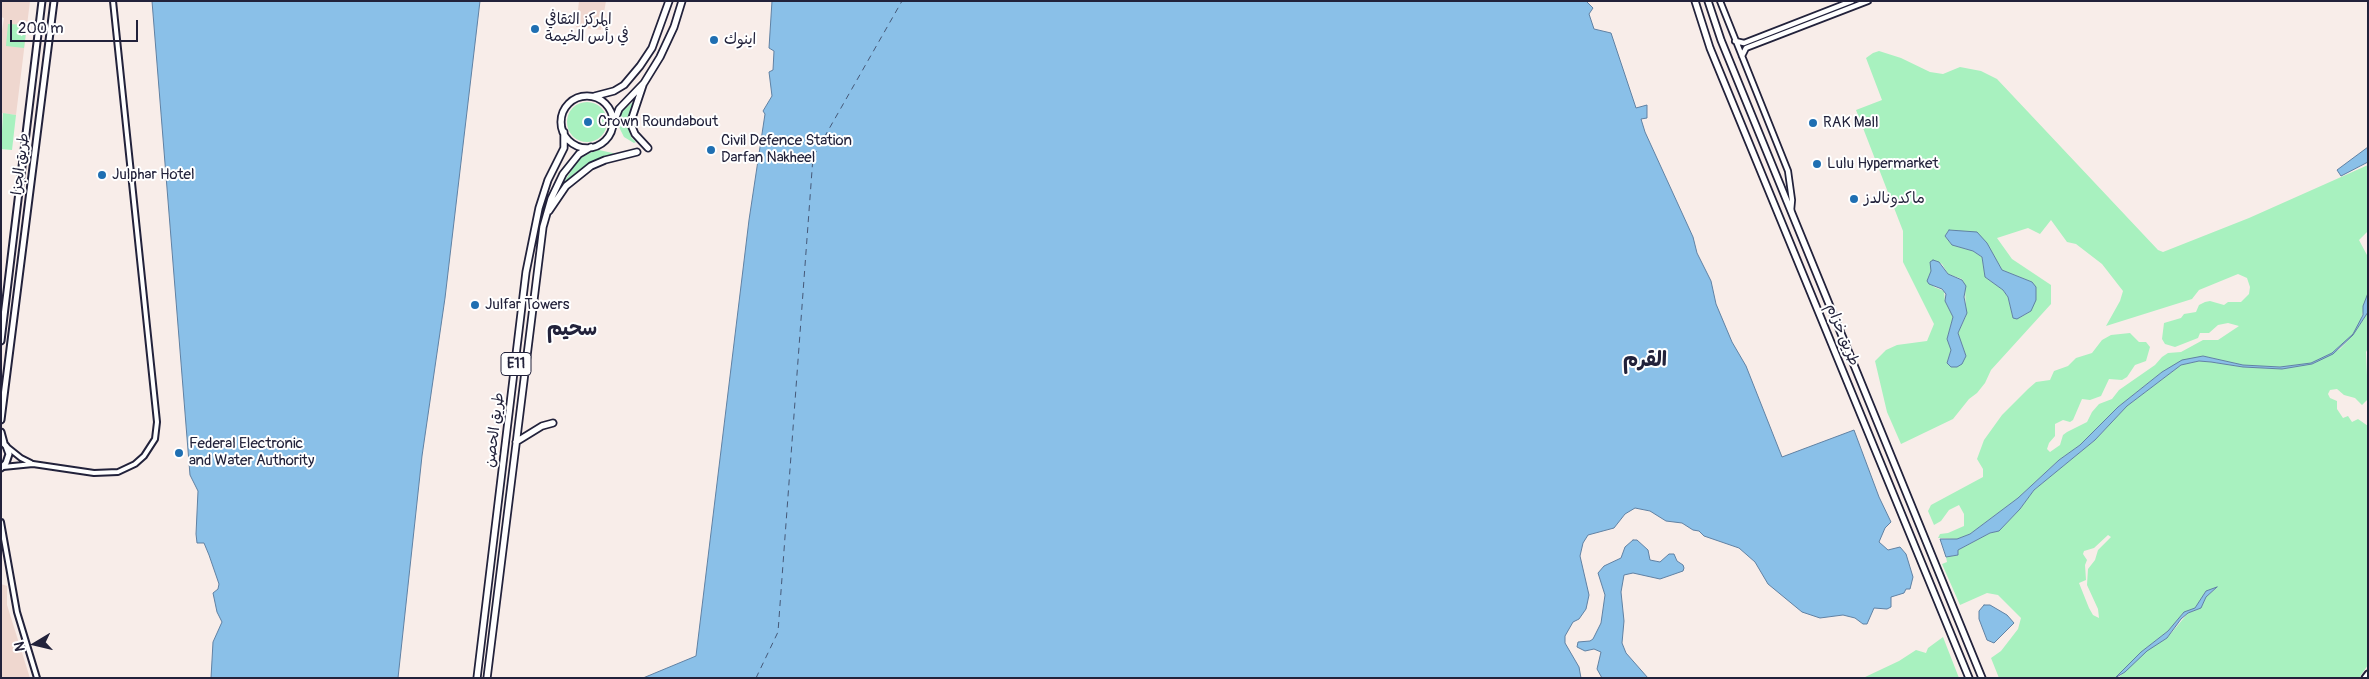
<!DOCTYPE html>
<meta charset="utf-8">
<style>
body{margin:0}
#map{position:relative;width:2369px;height:679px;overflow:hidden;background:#f8ede9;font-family:Pangolin,sans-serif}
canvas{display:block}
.frame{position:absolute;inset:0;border:2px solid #22223b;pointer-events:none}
.north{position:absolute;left:10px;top:619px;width:50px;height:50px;-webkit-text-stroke:4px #fff;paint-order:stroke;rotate:261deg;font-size:14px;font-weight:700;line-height:20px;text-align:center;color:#22223b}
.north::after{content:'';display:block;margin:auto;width:18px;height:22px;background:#22223b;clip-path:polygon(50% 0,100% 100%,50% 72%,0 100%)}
.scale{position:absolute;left:10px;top:20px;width:128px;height:22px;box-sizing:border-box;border:2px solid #22223b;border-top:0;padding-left:6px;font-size:15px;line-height:18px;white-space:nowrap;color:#22223b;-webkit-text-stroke:4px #fff;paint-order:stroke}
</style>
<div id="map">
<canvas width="2369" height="679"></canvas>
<div class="frame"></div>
<div class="north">N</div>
<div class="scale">200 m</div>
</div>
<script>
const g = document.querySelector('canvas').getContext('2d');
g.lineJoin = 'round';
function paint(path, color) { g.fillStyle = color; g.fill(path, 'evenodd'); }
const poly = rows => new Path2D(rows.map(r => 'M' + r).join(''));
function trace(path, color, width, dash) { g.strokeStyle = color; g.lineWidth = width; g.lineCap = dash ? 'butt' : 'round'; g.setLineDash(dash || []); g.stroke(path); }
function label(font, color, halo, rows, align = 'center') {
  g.font = font + ' Pangolin,"Playpen Sans Arabic",sans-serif'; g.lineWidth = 4; g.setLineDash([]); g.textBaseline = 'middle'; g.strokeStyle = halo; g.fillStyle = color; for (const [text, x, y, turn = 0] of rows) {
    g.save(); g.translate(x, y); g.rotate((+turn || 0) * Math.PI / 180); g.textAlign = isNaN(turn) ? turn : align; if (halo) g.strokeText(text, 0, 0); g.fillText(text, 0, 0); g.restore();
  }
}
const built = poly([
 [1,1,30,1,16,115,1,113,1,37,4,18,1,17],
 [579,1,606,1,601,30,576,27],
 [1,584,7,586,7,605,30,678,1,678]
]);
const green = poly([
 [8,24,27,25,24,48,6,46],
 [1879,51,1901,58,1930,72,1943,74,1960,67,1981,71,1997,79,2158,250,2163,252,2249,218,2368,165,2368,231,2359,240,2368,257,2368,293,2360,323,2353,334,2332,353,2311,363,2280,367,2243,365,2203,356,2162,372,2118,407,2080,445,2059,460,2018,498,1970,534,1957,539,1938,538,1940,534,1948,533,1964,526,1964,514,1959,505,1949,510,1941,521,1934,525,1928,511,1931,505,1983,477,1983,469,1977,459,1984,440,2002,415,2028,389,2036,382,2050,380,2054,371,2068,366,2076,358,2092,353,2102,340,2111,335,2130,333,2139,342,2146,342,2150,347,2146,361,2135,365,2127,377,2122,380,2109,379,2101,396,2090,400,2082,399,2073,420,2070,422,2063,420,2055,424,2055,436,2049,443,2047,449,2050,452,2060,445,2063,435,2067,432,2087,422,2092,412,2099,404,2112,399,2119,390,2155,365,2162,357,2168,353,2181,352,2203,340,2218,340,2239,326,2228,323,2218,325,2209,333,2200,333,2198,338,2175,347,2165,344,2162,339,2164,323,2181,318,2184,314,2196,312,2199,305,2205,302,2210,301,2224,305,2228,302,2241,302,2249,294,2250,287,2247,278,2238,274,2199,290,2192,299,2106,326,2120,301,2123,291,2102,264,2076,244,2067,242,2051,220,2040,234,2028,228,1997,238,2012,259,2051,285,2051,304,1991,370,1985,383,1977,393,1969,399,1953,419,1901,444,1887,412,1875,361,1886,350,1897,345,1927,341,1934,324,1903,262,1903,231,1856,110,1882,100,1866,58,1873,53],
 [1949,230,1960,231,1987,243,2002,270,2032,282,2031,311,2021,317,2013,318,2008,297,2003,290,1985,277,1982,257,1973,251,1952,245,1945,236],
 [1937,261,1942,264,1948,274,1962,279,1965,286,1966,316,1958,333,1966,356,1947,363,1951,350,1947,339,1953,317,1945,301,1944,291,1934,287,1928,278],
 '567 122a20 20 0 1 1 40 0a20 20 0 1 1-40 0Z',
 [633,102,628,123,631,137,636,142,634,143,624,137,618,125,622,111],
 [3,113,16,115,12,150,1,149],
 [599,150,617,154,595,161,585,166,575,173,558,191,579,159,592,152],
 [2368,312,2368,348,2366,352,2368,399,2362,405,2355,398,2344,395,2337,389,2330,390,2328,394,2330,398,2337,401,2337,409,2343,418,2348,416,2352,422,2358,419,2368,426,2368,665,2359,678,2118,678,2147,650,2167,638,2188,613,2201,608,2206,597,2215,589,2206,591,2195,609,2184,612,2168,631,2141,652,2115,678,1999,678,1991,658,2001,651,2018,629,2021,618,1998,595,1987,593,1960,605,1942,564,1947,562,1946,557,1958,555,1958,550,1990,533,1999,531,2020,509,2034,490,2095,440,2127,406,2181,365,2199,361,2211,362,2243,367,2282,369,2312,364,2340,349,2353,335],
 [2108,535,2111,537,2098,550,2095,560,2088,569,2087,585,2098,609,2099,618,2093,615,2089,608,2079,583,2086,580,2085,565,2087,560,2083,554,2084,551,2094,548],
 [1943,637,1959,678,1863,678,1899,661,1916,650,1926,653,1928,648]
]);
const water = poly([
 [152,1,480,1,445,298,422,456,398,678,211,678,213,642,222,622,217,612,213,593,218,589,219,584,209,555,204,543,197,543,196,534,198,491,190,475,152,1],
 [772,1,1586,1,1593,8,1589,14,1594,29,1611,33,1636,108,1647,105,1647,118,1641,119,1645,132,1693,237,1697,253,1711,281,1716,304,1732,342,1746,366,1782,457,1854,430,1879,497,1891,522,1885,528,1879,542,1888,550,1900,547,1906,554,1913,577,1910,589,1906,589,1904,593,1891,597,1891,607,1887,609,1874,608,1867,624,1863,624,1855,618,1843,615,1820,618,1802,612,1768,584,1755,562,1739,548,1704,536,1699,531,1693,530,1682,523,1666,521,1650,511,1635,508,1625,514,1614,528,1588,535,1583,543,1580,556,1589,595,1586,609,1579,619,1573,622,1565,636,1565,643,1579,667,1581,678,643,678,696,656,749,220,765,114,763,111,772,96,769,72,773,70,774,51,769,48,772,1],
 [2368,147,2368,162,2341,176,2337,170,2368,147],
 [1949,230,1977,232,1987,243,2002,270,2032,282,2036,287,2036,300,2031,311,2017,319,2013,318,2008,297,2003,290,1985,277,1982,257,1973,251,1952,245,1945,236,1949,230],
 [1933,260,1939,262,1948,274,1962,280,1966,286,1964,297,1967,313,1958,333,1966,356,1962,364,1957,367,1951,367,1947,363,1951,350,1947,339,1953,317,1945,301,1946,294,1942,289,1929,284,1927,281,1931,271,1930,262,1933,260],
 [2368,293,2368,312,2353,335,2333,354,2312,364,2282,369,2243,367,2211,362,2199,361,2181,365,2127,406,2095,440,2034,490,2020,509,1999,531,1990,533,1958,550,1958,555,1946,557,1940,539,1957,539,1970,534,2018,498,2059,460,2080,445,2118,407,2162,372,2182,360,2203,356,2243,365,2280,367,2311,363,2332,353,2353,334,2363,315,2363,306,2368,293],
 [1633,540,1637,540,1648,550,1650,560,1660,562,1669,554,1674,554,1677,561,1683,565,1684,568,1683,571,1660,579,1633,573,1624,575,1621,592,1624,621,1622,643,1626,653,1648,678,1602,678,1597,669,1601,652,1594,649,1585,651,1577,647,1578,642,1590,641,1593,639,1601,623,1605,595,1598,573,1604,566,1621,558,1625,547,1633,540],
 [2217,587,2206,597,2201,608,2188,613,2181,619,2167,638,2147,651,2125,672,2115,678,2141,652,2168,631,2184,612,2195,608,2206,591,2217,587],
 [1984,605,1990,605,2007,615,2014,623,1994,643,1987,640,1979,619,1979,611,1984,605]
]);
const ferry = poly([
 [756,678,778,632,813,157,902,1]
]);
const minor = poly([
 [6,446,21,458,31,463],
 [3,467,33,464,94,473,118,472,135,464,144,456,155,439,157,422,113,1],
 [1,522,17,612,37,678]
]);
const tertiary = poly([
 [1720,1,1788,171,1792,200,1791,211],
 [1735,41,1744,43,1852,1],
 [1742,56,1746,48,1868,1]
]);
const secondary = poly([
 [1,341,42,1],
 [1,420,54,1],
 [1,432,4,443],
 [1,441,6,446,9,454,6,463,1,468],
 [2365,678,2368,674]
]);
const primary = poly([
 [1695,1,1710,48,1969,678],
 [1708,1,1721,40,1982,678],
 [643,85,632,118,632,127,635,134,648,148],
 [595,96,614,91,624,85,640,66,652,48,669,1],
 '561 122a26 26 0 1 1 52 0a26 26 0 1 1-52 0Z',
 [614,122,619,109,644,83,660,57,674,27,682,1],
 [549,211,566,186,591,166,605,160,637,152],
 [516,442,542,426,553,423],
 [477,678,526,272,539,208,548,180,564,148,564,132],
 [487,678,543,227,551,199,563,174,579,154,591,147]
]);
const markers = [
 [535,29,5,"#1f6fb2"],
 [714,40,5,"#1f6fb2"],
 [588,122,5,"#1f6fb2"],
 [1813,123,5,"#1f6fb2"],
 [711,150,5,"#1f6fb2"],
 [1817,164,5,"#1f6fb2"],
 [102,175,5,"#1f6fb2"],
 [1854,199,5,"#1f6fb2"],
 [475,305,5,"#1f6fb2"],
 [179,453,5,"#1f6fb2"]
];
const shields = [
 [516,364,30]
];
const shieldNames = [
 ["E11",516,364]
];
const poiNames = [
 ["المركز الثقافي",545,20],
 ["في رأس الخيمة",545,37],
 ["اينوك",724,40],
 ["Crown Roundabout",598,122],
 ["RAK Mall",1823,123],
 ["Civil Defence Station",721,141],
 ["Darfan Nakheel",721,158],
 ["Lulu Hypermarket",1827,164],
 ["Julphar Hotel",112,175],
 ["ماكدونالدز",1864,199],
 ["Julfar Towers",485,305],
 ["Federal Electronic",189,444],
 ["and Water Authority",189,461]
];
const streetNames = [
 ["طريق الجزا",21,164,-83],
 ["طريق خزام",1842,335,68],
 ["طريق الحصن",495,430,-83]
];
const districtNames = [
 ["سحيم",572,330],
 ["القرم",1645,361]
];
paint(built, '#efd7cf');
paint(green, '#a8f1bf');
paint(water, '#8ac0e8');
trace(water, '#6081a3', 1);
trace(ferry, '#465978', 1, [6, 5]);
trace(minor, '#22223b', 8);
trace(tertiary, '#22223b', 8);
trace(secondary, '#22223b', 9);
trace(primary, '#22223b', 9);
trace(minor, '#fff', 4);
trace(tertiary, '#fff', 4.5);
trace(secondary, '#fff', 5);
trace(primary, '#fff', 5.5);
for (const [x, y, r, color] of markers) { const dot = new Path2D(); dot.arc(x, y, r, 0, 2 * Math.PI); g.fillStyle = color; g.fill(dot); trace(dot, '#fff', 2); }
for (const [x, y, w] of shields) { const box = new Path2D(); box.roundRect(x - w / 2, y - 11.5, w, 23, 4); g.fillStyle = '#fff'; g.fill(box); trace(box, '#22223b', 1); }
label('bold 14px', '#22223b', null, shieldNames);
label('15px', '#22223b', '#fff', poiNames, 'left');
label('15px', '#22223b', '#fff', streetNames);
label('bold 20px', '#22223b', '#fff', districtNames);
</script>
